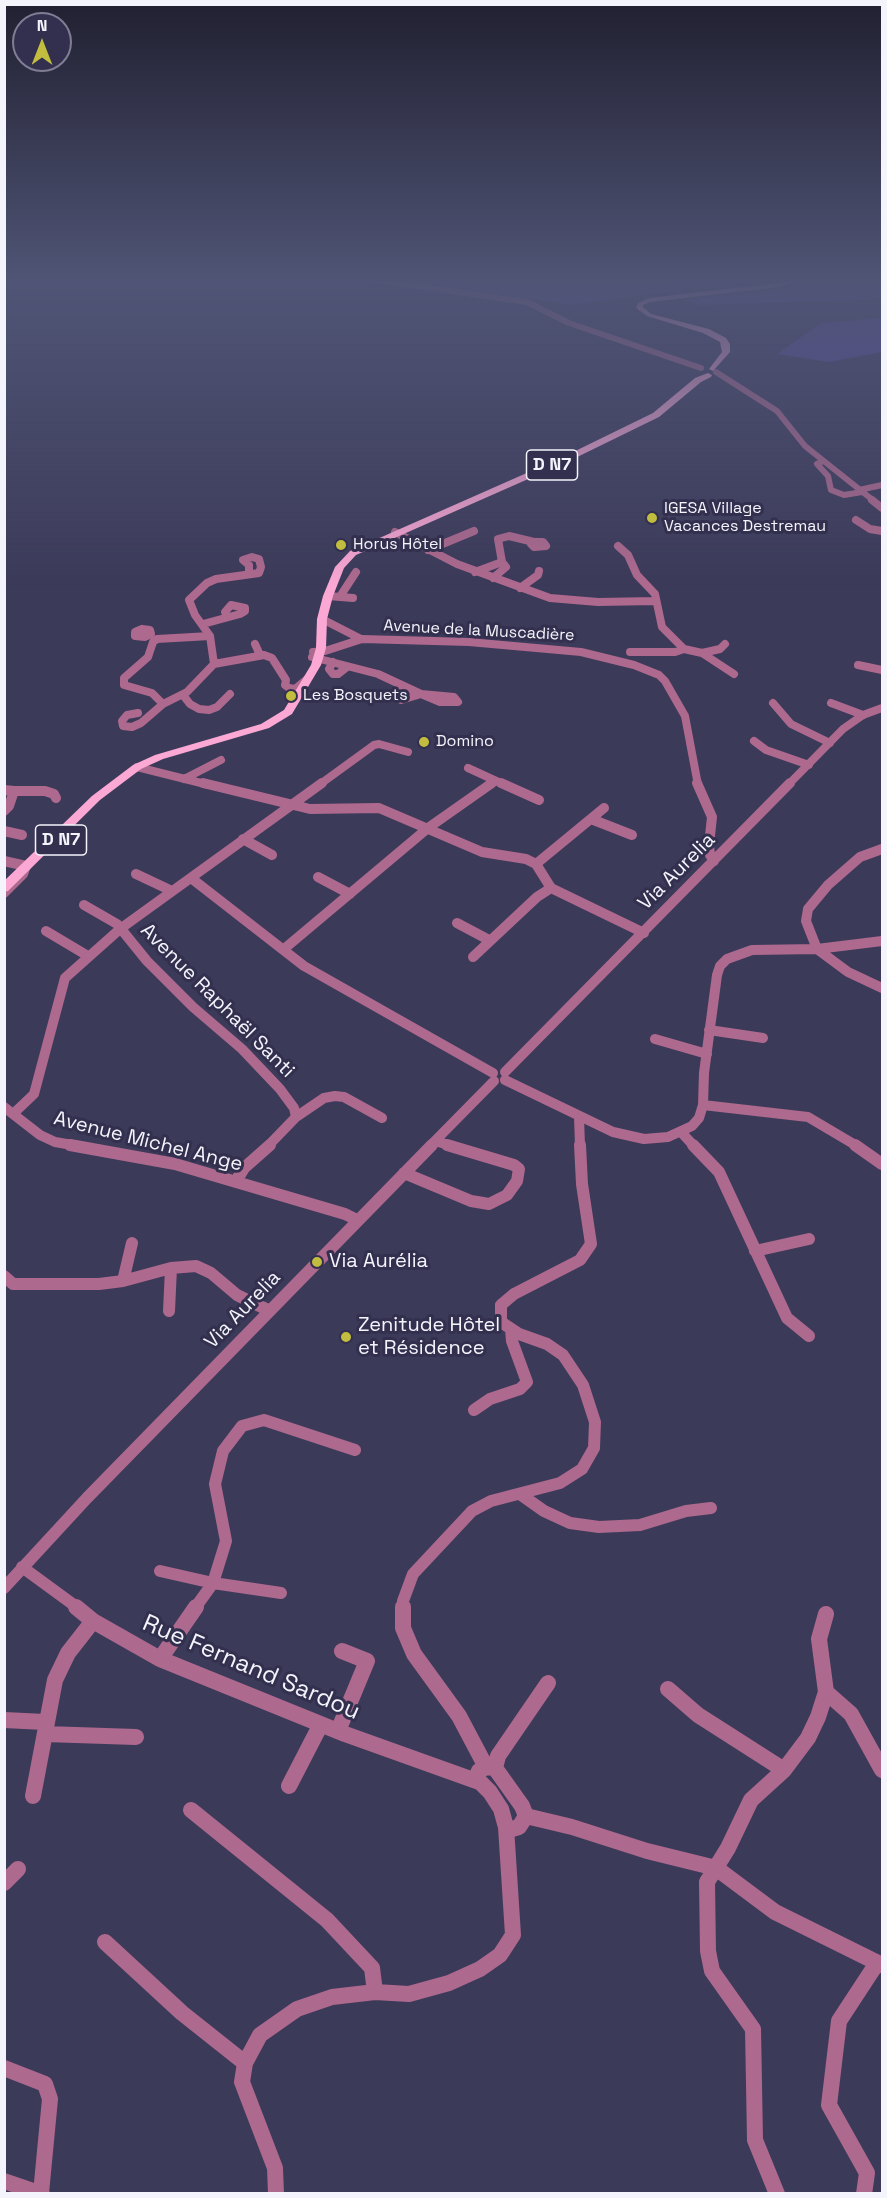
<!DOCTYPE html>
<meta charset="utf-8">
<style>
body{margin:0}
#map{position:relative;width:887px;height:2198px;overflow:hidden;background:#3c3a59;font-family:"Space Grotesk",sans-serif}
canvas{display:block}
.frame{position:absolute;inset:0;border:6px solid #f4f4fc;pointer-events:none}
.north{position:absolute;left:12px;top:12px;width:60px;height:60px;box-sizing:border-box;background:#32304e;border:2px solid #807e94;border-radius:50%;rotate:0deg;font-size:16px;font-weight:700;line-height:24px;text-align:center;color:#f4f4fc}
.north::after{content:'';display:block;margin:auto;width:21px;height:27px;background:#c2bd3f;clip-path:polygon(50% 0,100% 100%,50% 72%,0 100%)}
</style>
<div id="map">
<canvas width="887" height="2198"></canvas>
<div class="frame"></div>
<div class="north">N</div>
</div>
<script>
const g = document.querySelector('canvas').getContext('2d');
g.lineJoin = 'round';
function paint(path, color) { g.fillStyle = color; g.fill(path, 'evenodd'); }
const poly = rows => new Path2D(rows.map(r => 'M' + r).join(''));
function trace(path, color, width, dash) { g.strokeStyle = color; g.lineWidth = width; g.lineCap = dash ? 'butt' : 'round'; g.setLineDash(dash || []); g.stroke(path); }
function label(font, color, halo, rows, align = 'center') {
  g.font = font + ' "Space Grotesk",sans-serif'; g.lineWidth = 6; g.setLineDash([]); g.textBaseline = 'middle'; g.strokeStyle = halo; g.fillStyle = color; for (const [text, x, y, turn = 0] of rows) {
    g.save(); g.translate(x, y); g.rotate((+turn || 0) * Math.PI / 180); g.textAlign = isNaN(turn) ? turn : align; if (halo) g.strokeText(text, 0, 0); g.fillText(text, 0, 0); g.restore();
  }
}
const green = poly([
 [401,279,669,279,683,290,571,305],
 [833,279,882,279,882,297,870,300,697,305,684,300,828,284],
 [882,318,882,352,829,362,777,354,821,323]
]);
const minorFar4 = poly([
 [370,279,527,302,569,323,701,368],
 [716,372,777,411,805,446,874,501],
 [823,461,817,464,828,476,831,490,844,495,862,492],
 [859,490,882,485]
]);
const minorFar3 = poly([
 [872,500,882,508],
 [856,520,870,529,882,531],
 [395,532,457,564,550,598,598,602,655,601],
 [536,542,543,542,546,546,534,547,531,544,536,542],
 [618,546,628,555,637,575,655,594,662,627,684,649,702,653,734,674],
 [428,550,474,531],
 [475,572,502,562],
 [493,578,506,567,502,562,498,539,509,536,534,542],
 [520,588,538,575,539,571],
 [341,595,356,572],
 [328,596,353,598],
 [322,619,361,639],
 [203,624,240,614,245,611,245,608,231,605,225,612,227,617],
 [142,629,150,630,151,634,145,637,135,636,135,632,142,629],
 [255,644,260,655],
 [313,652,325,651,362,639,469,642,581,652,634,665,659,675,665,681,685,716,698,785],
 [630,652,675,652,684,649],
 [702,653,720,649,725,644],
 [312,657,378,674,421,694],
 [333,662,329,669,333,674,338,674,347,667],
 [214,664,210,636,195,615,189,600,207,583,216,579,259,573,261,567,259,559,252,557,243,560,249,565,249,574],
 [214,664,264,655,272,658,286,680,285,685,289,688,295,689,307,679],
 [858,665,882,670],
 [405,688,399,692,397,697,401,700,421,694],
 [421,694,454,697,458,702,440,702,421,694],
 [183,695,190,704,199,709,209,710,217,707,230,694],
 [773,703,791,724,830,743],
 [831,703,863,715],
 [163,704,152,693,124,685,124,678,148,657,153,642,157,639,210,636],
 [138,713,127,715,122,721,123,726,132,727,141,723,163,704,187,692,214,664],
 [754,741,766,750,809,765],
 [137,767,209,785],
 [468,768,505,785],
 [184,779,221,760],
 [319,785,374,745,379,744,408,752],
 [490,785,495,781],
 [788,785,843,729,863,715,882,708]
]);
const minorFar2 = poly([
 [203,783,310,809,379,808,482,852,526,859,536,864,551,888,644,933],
 [501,783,539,800],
 [697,783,712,817,709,845,710,855,714,861],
 [4,790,14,791,9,806,4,811],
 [14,791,45,791,54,794,56,798],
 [591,819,632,835],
 [4,831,22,835],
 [243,839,272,855],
 [882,849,860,857,828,885,808,909,806,921,817,949,848,972,882,988],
 [4,861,26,866,23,874,4,893],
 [536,864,604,808],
 [136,874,172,891],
 [318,877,350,894],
 [191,878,304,966,493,1073],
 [84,905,117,924,147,961,193,1007,242,1049,280,1089,294,1108,296,1117,268,1146],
 [457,923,489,940],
 [46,931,88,956],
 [284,949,428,828,492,783],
 [473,957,537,897,551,888],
 [709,1030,763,1038],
 [655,1039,707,1054],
 [505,1072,790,783],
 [505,1080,613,1132,644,1139,668,1137,692,1126,699,1118,703,1105,704,1073,717,975,720,966,727,959,752,950,817,949,882,941],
 [703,1105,808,1117,857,1146],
 [4,1107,40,1135,55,1142,78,1146],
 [13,1114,34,1094,65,978,120,929,322,783],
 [296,1117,324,1098,335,1096,344,1097,382,1118],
 [579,1117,580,1146],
 [681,1132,694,1146],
 [435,1141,452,1146],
 [430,1146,494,1081]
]);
const minorFar1 = poly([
 [70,1145,175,1164,345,1214,357,1220],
 [693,1145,719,1172,787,1318,809,1336],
 [855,1145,882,1164],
 [404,1173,471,1201,489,1204,507,1195,517,1181,519,1169,514,1165,447,1145],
 [236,1181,244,1168,270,1145],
 [755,1251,809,1239],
 [4,1276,13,1284,99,1284,123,1281,171,1268,196,1266,211,1273,237,1295,270,1311],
 [123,1281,132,1243],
 [169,1311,171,1268],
 [474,1410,490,1399,520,1389,527,1382,512,1341,511,1329],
 [520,1494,544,1511,570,1523,599,1527,640,1525,686,1511,711,1508],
 [22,1567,78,1608],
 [160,1571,213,1583,281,1593],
 [4,1588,87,1498,432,1145],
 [195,1608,213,1583,226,1541,215,1484,223,1451,242,1426,264,1420,355,1450],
 [403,1608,403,1601,413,1574,472,1511,491,1501,560,1483,582,1469,594,1448,595,1422,583,1385,563,1355,547,1344,519,1334,501,1322,501,1305,514,1294,580,1260,591,1244,582,1184,580,1145]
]);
const minor = poly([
 [76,1607,93,1621,160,1659,345,1734,479,1782],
 [403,1607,403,1628,414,1654,459,1716,486,1767],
 [160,1659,196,1607],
 [668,1689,698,1715,784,1770],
 [826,1692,851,1714,882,1770],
 [4,1720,45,1722],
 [338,1731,367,1661,342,1651],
 [45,1734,136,1737],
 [486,1767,495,1768,522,1806,526,1816,519,1827,512,1829,506,1827,501,1809,490,1792,476,1778,479,1771,486,1767],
 [495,1768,498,1756,548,1683],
 [289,1786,321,1724],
 [33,1796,55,1680,68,1653,93,1621],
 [191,1810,327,1920,372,1968,375,1992],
 [526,1816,572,1827,647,1851,716,1868,775,1912,882,1965],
 [4,1883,18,1869],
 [105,1942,182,2013,245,2063],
 [4,2068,45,2084,50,2099,41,2193],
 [4,2181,42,2194],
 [276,2194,275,2168,242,2082,245,2063,260,2035,297,2009,332,1997,375,1992,409,1994,449,1983,480,1969,500,1955,513,1935,506,1827],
 [777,2194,755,2140,753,2029,712,1971,708,1951,707,1882,728,1848,751,1800,784,1770,808,1738,818,1717,826,1692,819,1639,826,1614],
 [864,2194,867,2173,829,2105,839,2021,877,1963]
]);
const major = poly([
 [793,279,804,279,779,287,650,302,643,305,643,307,651,314,709,329,726,338,730,344,730,352,713,371,709,369,722,352,720,342,703,333,647,316,636,308,638,303,649,298,779,283,793,279],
 [708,373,712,375,711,377,701,382,659,417,569,461,356,555,344,568,333,596,327,619,326,648,321,665,292,714,269,728,163,759,141,769,100,800,8,891,4,892,4,881,92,796,133,765,155,755,261,724,284,710,311,665,316,648,317,619,323,596,335,567,350,551,563,457,653,413,695,378,708,373]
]);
const markers = [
 [652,518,6,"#c2bd3f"],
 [341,545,6,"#c2bd3f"],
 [291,696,6,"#c2bd3f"],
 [424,742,6,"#c2bd3f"],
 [317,1262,6,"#c2bd3f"],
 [346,1337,6,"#c2bd3f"]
];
const farPoinames = [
 ["IGESA Village",664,509],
 ["Vacances Destremau",664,527],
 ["Horus Hôtel",353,545],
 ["Les Bosquets",303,696],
 ["Domino",436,742]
];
const farStreetnames = [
 ["Avenue de la Muscadière",479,631,3]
];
const shields = [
 [552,465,51],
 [61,840,51]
];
const shieldNames = [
 ["D N7",552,465],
 ["D N7",61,840]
];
const streetNames = [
 ["Via Aurelia",677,872,-45],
 ["Avenue Raphaël Santi",217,1001,45],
 ["Avenue Michel Ange",148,1142,14],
 ["Via Aurelia",243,1310,-46]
];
const poiNames = [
 ["Via Aurélia",329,1262],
 ["Zenitude Hôtel",358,1326],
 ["et Résidence",358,1349]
];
const nearStreetnames = [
 ["Rue Fernand Sardou",251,1668,23]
];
paint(green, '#53469a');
trace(minorFar4, '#ae698e', 6);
trace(minorFar3, '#ae698e', 8);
trace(minorFar2, '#ae698e', 10);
trace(minorFar1, '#ae698e', 12);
trace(minor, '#ae698e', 16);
paint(major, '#fca8d4');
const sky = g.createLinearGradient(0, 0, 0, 587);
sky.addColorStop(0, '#212031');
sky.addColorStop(0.48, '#505576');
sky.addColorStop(1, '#50557600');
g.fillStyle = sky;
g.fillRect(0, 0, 887, 587);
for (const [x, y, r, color] of markers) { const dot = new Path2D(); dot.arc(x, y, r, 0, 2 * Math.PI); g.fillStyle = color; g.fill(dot); trace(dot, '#32304e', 2); }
label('16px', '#f4f4fc', '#32304e', farPoinames, 'left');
label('16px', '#f4f4fc', '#32304e', farStreetnames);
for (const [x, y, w] of shields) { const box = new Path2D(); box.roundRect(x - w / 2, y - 15, w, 30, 4.5); g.fillStyle = '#32304e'; g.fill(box); trace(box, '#f4f4fc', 1.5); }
label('bold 18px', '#f4f4fc', null, shieldNames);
label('20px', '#f4f4fc', '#32304e', streetNames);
label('20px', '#f4f4fc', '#32304e', poiNames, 'left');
label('24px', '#f4f4fc', '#32304e', nearStreetnames);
</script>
